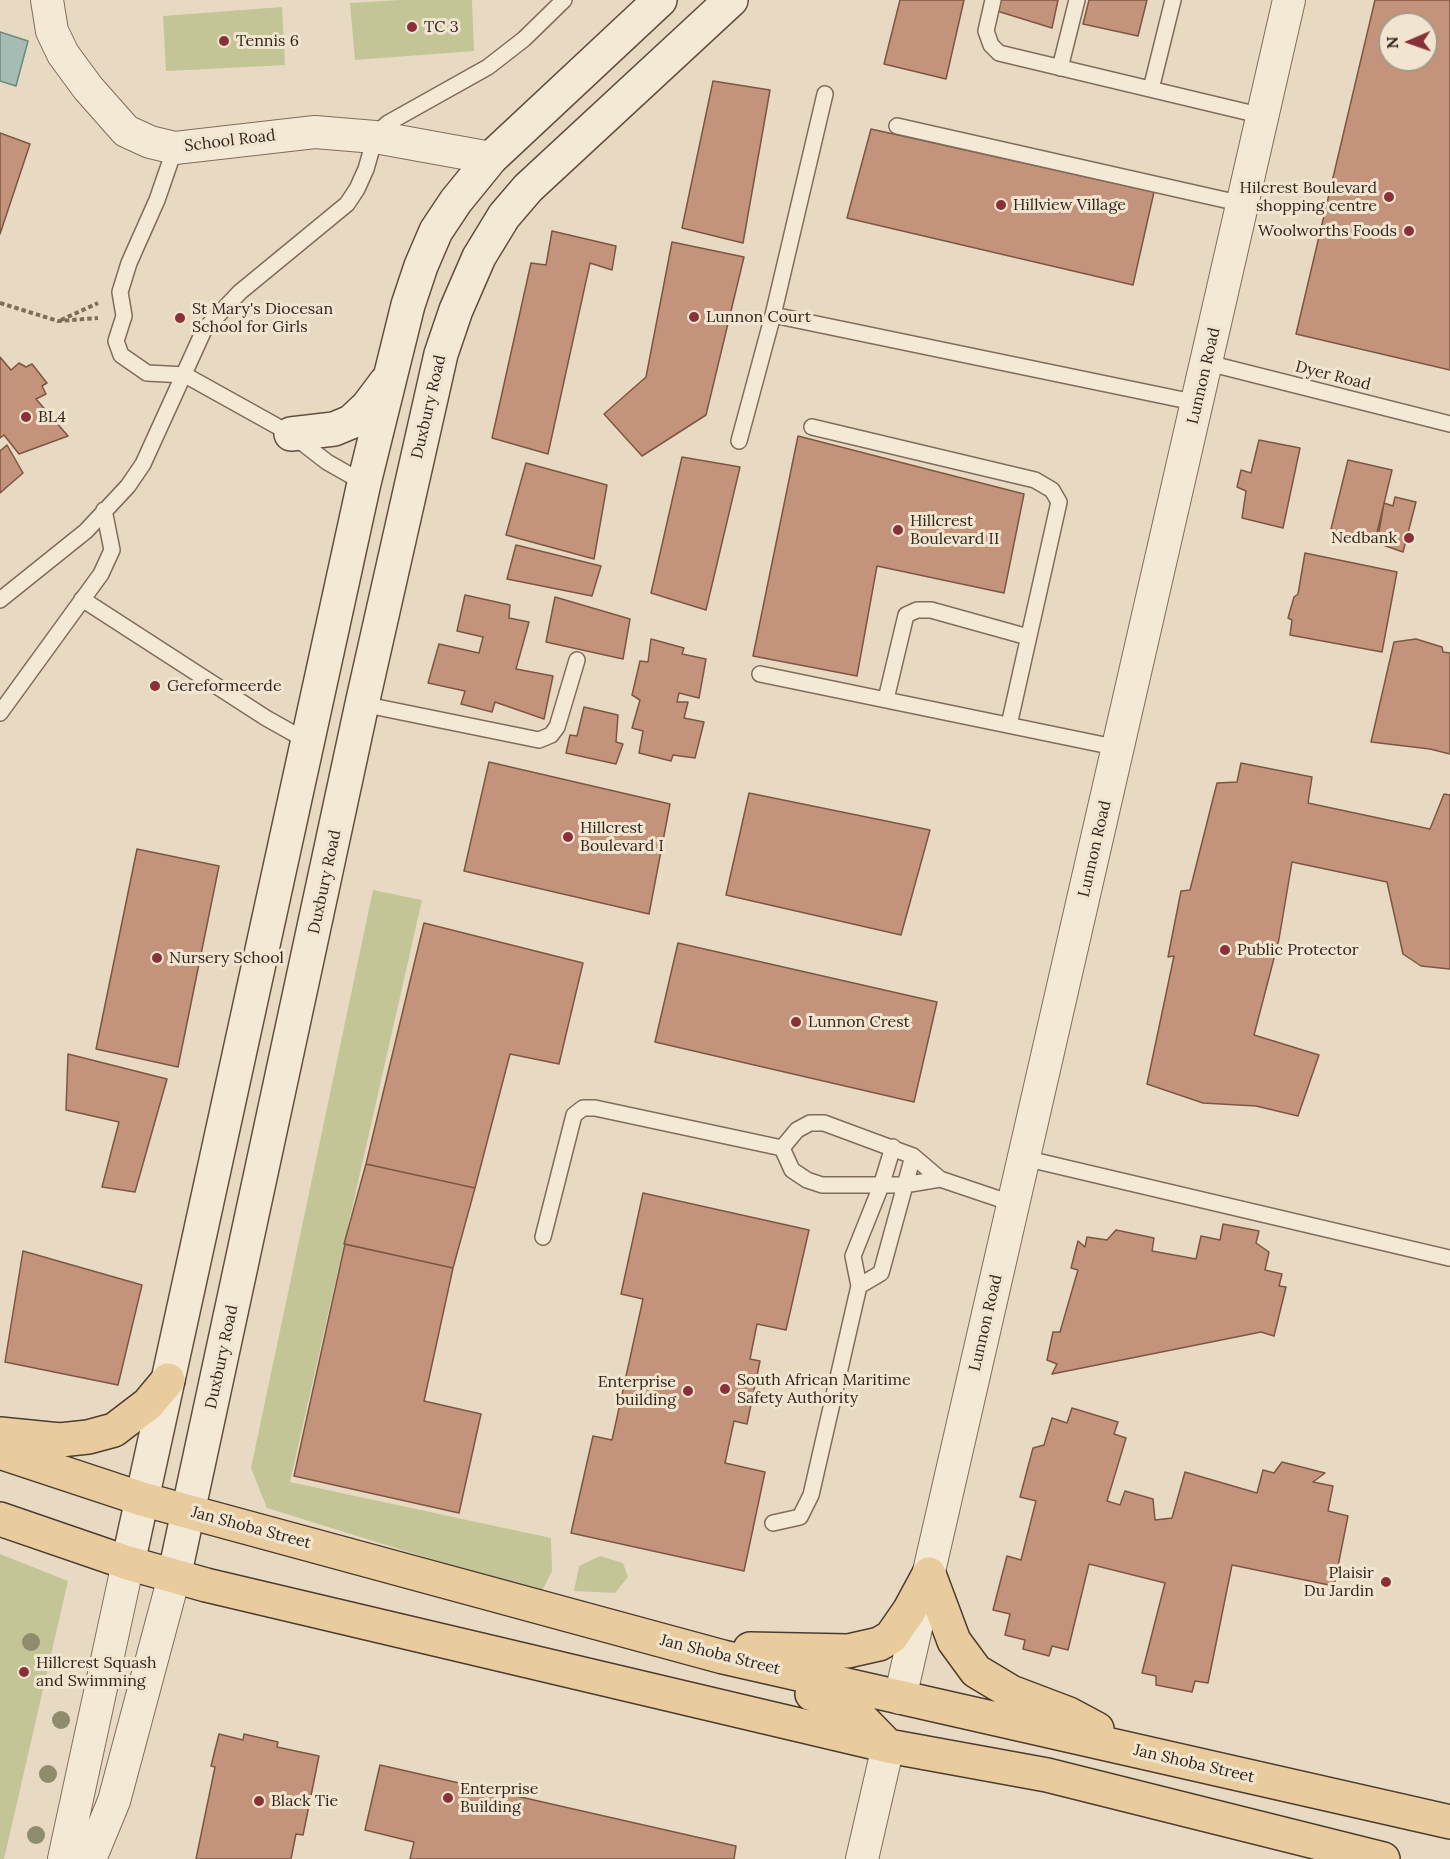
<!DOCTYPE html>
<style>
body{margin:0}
#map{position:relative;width:1450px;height:1859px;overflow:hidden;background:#e8dac2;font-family:Lora,serif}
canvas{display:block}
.north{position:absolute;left:1378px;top:12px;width:60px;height:60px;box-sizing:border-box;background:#f1e5d0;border:2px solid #a59989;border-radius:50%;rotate:268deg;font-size:16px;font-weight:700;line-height:24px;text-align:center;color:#32261e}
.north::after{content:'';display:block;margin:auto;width:21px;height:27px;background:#893138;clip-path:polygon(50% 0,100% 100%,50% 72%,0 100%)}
</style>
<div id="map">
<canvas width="1450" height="1859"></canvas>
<div class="north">N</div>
</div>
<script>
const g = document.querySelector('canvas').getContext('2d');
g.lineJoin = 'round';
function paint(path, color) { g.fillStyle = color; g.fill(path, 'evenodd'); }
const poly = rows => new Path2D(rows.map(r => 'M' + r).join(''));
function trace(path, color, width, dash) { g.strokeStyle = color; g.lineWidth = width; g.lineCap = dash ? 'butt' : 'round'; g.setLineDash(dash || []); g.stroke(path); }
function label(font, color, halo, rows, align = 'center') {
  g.font = font + ' Lora,serif'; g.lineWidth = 6; g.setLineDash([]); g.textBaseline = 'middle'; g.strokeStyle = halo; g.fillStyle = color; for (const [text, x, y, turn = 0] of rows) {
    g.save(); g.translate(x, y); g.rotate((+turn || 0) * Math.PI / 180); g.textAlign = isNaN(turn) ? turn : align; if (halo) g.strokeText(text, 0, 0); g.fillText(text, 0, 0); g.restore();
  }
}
const green = poly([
 [400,0,472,0,474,51,355,60,350,3],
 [282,7,285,65,166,71,163,16],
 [373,890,422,900,290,1482,551,1538,552,1571,541,1593,267,1508,251,1468],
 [0,1554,68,1581,4,1859,0,1859],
 [600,1556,623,1563,628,1577,615,1593,574,1591,579,1566]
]);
const water = poly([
 [0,32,28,41,16,86,0,81,0,32]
]);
const building = poly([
 [900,0,964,0,946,79,884,64,900,0],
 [1000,0,1058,0,1052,28,997,11,1000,0],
 [1089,0,1147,0,1138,36,1083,24,1089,0],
 [1375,0,1450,0,1450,370,1296,334,1375,0],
 [1390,24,1426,24,1426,60,1390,60,1390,24],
 [713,81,770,90,743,243,682,228,713,81],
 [871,129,1154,192,1133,285,847,218,871,129],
 [0,133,30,144,0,234,0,133],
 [552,231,616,246,612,270,590,263,548,454,492,438,531,263,546,265,552,231],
 [672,242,744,257,706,415,642,456,604,414,646,377,672,242],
 [0,357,11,370,19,363,26,367,32,364,47,383,42,386,46,394,36,399,68,436,19,454,4,435,0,438,0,357],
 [798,436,1024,494,1004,593,877,566,857,676,753,656,798,436],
 [1259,440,1300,448,1283,528,1242,518,1246,491,1237,487,1241,470,1251,473,1259,440],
 [7,445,23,473,0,493,0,451,7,445],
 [682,457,740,467,706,610,651,593,682,457],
 [1348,460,1392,470,1375,541,1331,529,1348,460],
 [526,463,607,485,594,559,506,535,526,463],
 [1395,497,1416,502,1403,552,1377,543,1384,503,1393,506,1395,497],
 [516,545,601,566,592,596,507,579,516,545],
 [1305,553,1397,572,1382,652,1290,635,1292,620,1288,618,1294,597,1298,594,1305,553],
 [465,595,510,605,509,618,529,622,516,669,553,676,544,719,495,702,492,712,461,704,465,691,428,683,439,644,479,653,483,637,457,631,465,595],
 [555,597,630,619,623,659,546,642,555,597],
 [651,639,684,648,682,654,706,659,699,698,679,693,677,702,688,702,684,718,704,722,695,758,673,755,671,761,639,753,643,731,632,728,640,700,632,695,640,661,648,662,651,639],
 [1416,639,1442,647,1443,652,1450,653,1450,754,1430,749,1371,742,1394,642,1416,639],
 [584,707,618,715,616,742,623,744,616,764,566,753,570,735,577,736,584,707],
 [489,762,670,804,649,914,464,871,489,762],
 [1241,763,1312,777,1308,803,1430,829,1444,794,1450,795,1450,969,1421,966,1403,954,1387,882,1292,862,1279,939,1254,1035,1319,1055,1298,1116,1256,1106,1203,1103,1147,1084,1174,956,1168,957,1181,891,1190,890,1217,783,1237,782,1241,763],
 [749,793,930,830,901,935,726,895,749,793],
 [137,849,219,866,178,1067,96,1049,137,849],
 [424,923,583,963,559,1064,510,1054,475,1188,366,1164,424,923],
 [678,943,937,1002,914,1102,655,1042,678,943],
 [68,1054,167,1079,135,1192,102,1187,119,1122,66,1110,68,1054],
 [366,1164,475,1188,453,1268,344,1244,366,1164],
 [643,1193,809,1230,786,1330,757,1324,750,1359,760,1361,747,1424,734,1421,725,1463,765,1472,744,1571,571,1533,593,1436,612,1440,643,1299,621,1294,643,1193],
 [1223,1224,1259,1231,1256,1243,1269,1252,1265,1270,1282,1274,1279,1286,1286,1287,1274,1336,1261,1332,1052,1374,1057,1364,1047,1360,1053,1332,1060,1332,1078,1270,1071,1268,1078,1241,1085,1247,1087,1237,1107,1240,1116,1230,1154,1238,1152,1251,1196,1259,1201,1236,1220,1240,1223,1224],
 [345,1244,453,1268,424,1401,481,1414,459,1513,294,1476,345,1244],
 [23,1251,142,1285,118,1385,5,1362,23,1251],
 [1072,1408,1118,1422,1114,1434,1126,1438,1107,1501,1120,1505,1125,1491,1153,1499,1155,1520,1172,1518,1185,1472,1257,1493,1263,1470,1274,1473,1282,1462,1325,1473,1313,1482,1333,1486,1328,1511,1348,1516,1334,1586,1232,1565,1208,1683,1195,1681,1192,1692,1156,1685,1156,1676,1142,1673,1165,1583,1089,1564,1068,1650,1052,1646,1049,1656,1023,1649,1025,1640,1005,1635,1010,1614,993,1610,1007,1556,1021,1560,1036,1501,1020,1497,1033,1448,1044,1445,1052,1418,1067,1423,1072,1408],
 [219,1734,243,1740,244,1734,278,1742,277,1747,319,1756,303,1835,296,1834,291,1859,196,1859,215,1767,211,1766,219,1734],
 [380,1765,736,1846,734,1859,410,1859,414,1842,365,1830,380,1765]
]);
const path = poly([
 [0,303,58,321,98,318],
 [61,320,98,303]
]);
const lane = poly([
 [993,0,986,31,991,45,999,53,1263,116],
 [1060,68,1077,0],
 [1151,89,1173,0],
 [897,126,1243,204],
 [175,148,157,200,129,263,120,292,124,316,116,341,121,355,147,373,185,375,291,434,327,462,364,483],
 [773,315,1198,403],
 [1208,363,1450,424],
 [812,427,1035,480,1052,490,1059,502,1009,725],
 [739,441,773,315,825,94],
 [82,599,266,718,307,741],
 [0,600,86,531,128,486,143,464,204,330,240,292,347,204,357,189,366,169,376,134,388,123,488,67,524,39,564,0],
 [760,674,1119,748],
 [886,699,906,615,917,610,931,610,1028,637],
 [362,704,539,740,551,735,557,727,577,660],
 [0,713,101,574,112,550,104,510],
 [782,1148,797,1130,810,1123,824,1123,913,1156,940,1179,1014,1204],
 [782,1148,792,1170,807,1180,822,1185,904,1185,940,1179],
 [1024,1158,1449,1258],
 [543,1237,574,1115,583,1108,595,1108,782,1148],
 [859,1286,881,1273,913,1156],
 [773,1523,800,1517,811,1495,859,1286,853,1256,881,1186,893,1147]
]);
const street = poly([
 [47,0,52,31,63,54,88,88,126,131,150,142,175,148,315,132,375,137,491,158],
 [900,1698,1289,0],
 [64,1859,128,1563],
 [90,1859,114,1801,174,1577],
 [862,1859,888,1746]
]);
const secondary = poly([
 [291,434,334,429,351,422,368,406,386,382],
 [128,1563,364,483,408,305,421,266,436,231,456,201,491,158,660,0],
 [174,1577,362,704,441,354,456,310,479,257,504,216,528,188,731,0]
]);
const primary = poly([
 [0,1434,60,1440,88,1437,114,1430,148,1404,168,1380],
 [0,1452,142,1499,723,1657,1450,1822],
 [0,1519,128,1563,206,1585,888,1746,1047,1775,1383,1859],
 [929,1574,954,1641,976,1671,1011,1692,1069,1714,1097,1729],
 [750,1649,848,1651,879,1644,891,1637,909,1611,929,1574],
 [812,1694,850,1707,888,1746]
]);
const trees = [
 [31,1642],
 [61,1720],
 [48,1774],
 [36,1835]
];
const markers = [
 [412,27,6,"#893138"],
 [224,41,6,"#893138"],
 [1389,197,6,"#893138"],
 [1001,205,6,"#893138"],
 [1409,231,6,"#893138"],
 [694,317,6,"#893138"],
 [180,318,6,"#893138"],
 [26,417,6,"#893138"],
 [898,530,6,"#893138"],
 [1409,538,6,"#893138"],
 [155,686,6,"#893138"],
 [568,837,6,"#893138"],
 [1225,950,6,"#893138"],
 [157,958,6,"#893138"],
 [796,1022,6,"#893138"],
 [725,1389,6,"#893138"],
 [688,1391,6,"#893138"],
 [1386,1582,6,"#893138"],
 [24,1672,6,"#893138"],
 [448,1798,6,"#893138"],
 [259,1801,6,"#893138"]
];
const poiNames = [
 ["TC 3",424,27],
 ["Tennis 6",236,41],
 ["Hilcrest Boulevard",1377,188,"right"],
 ["shopping centre",1377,206,"right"],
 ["Hillview Village",1013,205],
 ["Woolworths Foods",1397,231,"right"],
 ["St Mary's Diocesan",192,309],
 ["School for Girls",192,327],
 ["Lunnon Court",706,317],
 ["BL4",38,417],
 ["Hillcrest",910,521],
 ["Boulevard II",910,539],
 ["Nedbank",1397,538,"right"],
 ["Gereformeerde",167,686],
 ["Hillcrest",580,828],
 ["Boulevard I",580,846],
 ["Public Protector",1237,950],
 ["Nursery School",169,958],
 ["Lunnon Crest",808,1022],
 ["South African Maritime",737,1380],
 ["Safety Authority",737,1398],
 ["Enterprise",676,1382,"right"],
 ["building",676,1400,"right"],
 ["Plaisir",1374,1573,"right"],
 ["Du Jardin",1374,1591,"right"],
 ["Hillcrest Squash",36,1663],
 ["and Swimming",36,1681],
 ["Enterprise",460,1789],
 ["Building",460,1807],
 ["Black Tie",271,1801]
];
const streetNames = [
 ["School Road",230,141,-7],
 ["Lunnon Road",1204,376,-77],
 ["Dyer Road",1333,376,14],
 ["Duxbury Road",429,407,-77],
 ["Lunnon Road",1095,849,-77],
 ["Duxbury Road",325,882,-78],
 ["Lunnon Road",986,1323,-77],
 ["Duxbury Road",222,1357,-78],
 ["Jan Shoba Street",251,1528,15],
 ["Jan Shoba Street",720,1655,14],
 ["Jan Shoba Street",1194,1764,13]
];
paint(green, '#c3c597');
paint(water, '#a4bcb3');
trace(water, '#6c887f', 1.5);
paint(building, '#c3947b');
trace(building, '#7d5643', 1.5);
trace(lane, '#806c5b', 18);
trace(street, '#806c5b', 34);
trace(secondary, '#624e3e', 36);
trace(primary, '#4e3b2f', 36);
trace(path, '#806c5b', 4, [4.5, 3]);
trace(lane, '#f4e9d4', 15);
trace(street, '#f4e9d4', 32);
trace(secondary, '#f4e9d4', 33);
trace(primary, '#e8cc9d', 33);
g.fillStyle = '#8e8c6c';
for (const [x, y] of trees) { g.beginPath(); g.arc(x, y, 9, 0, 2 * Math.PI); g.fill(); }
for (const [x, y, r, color] of markers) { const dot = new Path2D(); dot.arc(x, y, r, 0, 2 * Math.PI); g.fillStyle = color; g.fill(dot); trace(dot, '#f1e5d0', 2); }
label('16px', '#32261e', '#f1e5d0', poiNames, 'left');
label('16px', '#32261e', '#f1e5d0', streetNames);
</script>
